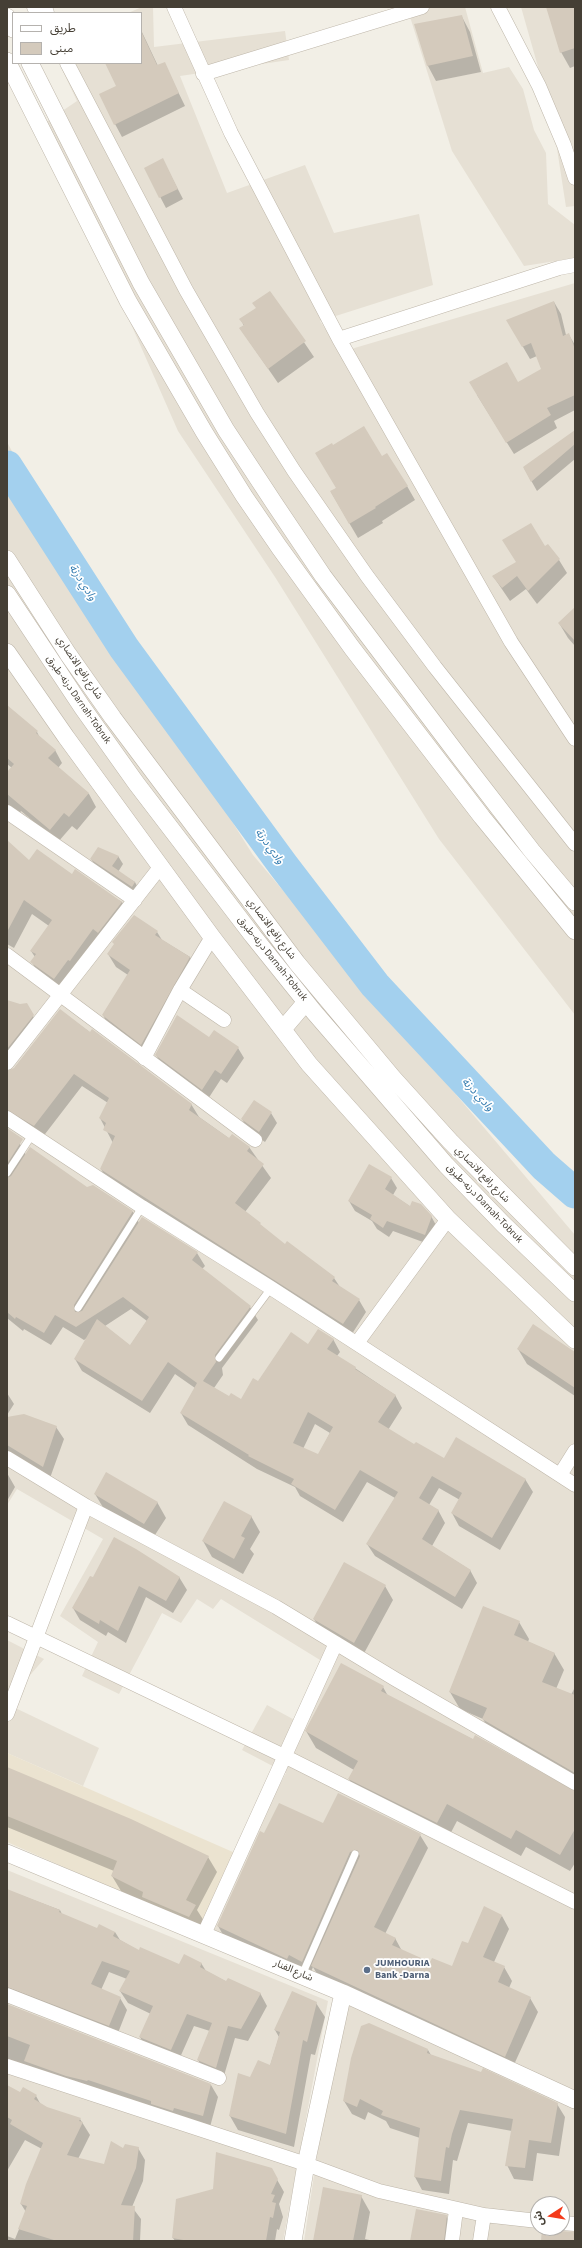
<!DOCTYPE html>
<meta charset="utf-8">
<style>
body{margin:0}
#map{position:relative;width:582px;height:2248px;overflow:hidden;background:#f2efe6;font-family:"Source Sans 3","Noto Sans Arabic",sans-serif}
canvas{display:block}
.frame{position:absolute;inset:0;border:8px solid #453f35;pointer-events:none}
.legend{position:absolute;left:12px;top:12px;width:130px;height:52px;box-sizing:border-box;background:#fff;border:1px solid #b5b2ae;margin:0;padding:5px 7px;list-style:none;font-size:12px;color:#453f35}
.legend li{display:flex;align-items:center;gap:8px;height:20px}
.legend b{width:20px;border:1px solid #b5b2ae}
.north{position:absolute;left:530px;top:2196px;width:40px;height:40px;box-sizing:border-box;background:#fff;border:1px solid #b5b2ae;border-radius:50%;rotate:258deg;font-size:11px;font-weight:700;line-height:16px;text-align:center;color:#453f35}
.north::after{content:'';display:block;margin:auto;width:14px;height:18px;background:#f43b1b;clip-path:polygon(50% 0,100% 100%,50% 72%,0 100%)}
</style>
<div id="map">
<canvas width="582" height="2248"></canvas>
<div class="frame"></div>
<ul class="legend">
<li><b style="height:5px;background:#fff"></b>طريق</li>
<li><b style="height:11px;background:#d4cabc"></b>مبنى</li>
</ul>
<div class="north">ش</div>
</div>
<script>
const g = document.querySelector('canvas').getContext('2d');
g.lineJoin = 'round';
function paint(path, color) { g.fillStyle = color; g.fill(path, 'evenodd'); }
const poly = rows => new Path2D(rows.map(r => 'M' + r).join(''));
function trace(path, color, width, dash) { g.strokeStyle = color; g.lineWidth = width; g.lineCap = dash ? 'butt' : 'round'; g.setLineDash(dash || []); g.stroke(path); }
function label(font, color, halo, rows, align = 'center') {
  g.font = font + ' "Source Sans 3","Noto Sans Arabic",sans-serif'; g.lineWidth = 3.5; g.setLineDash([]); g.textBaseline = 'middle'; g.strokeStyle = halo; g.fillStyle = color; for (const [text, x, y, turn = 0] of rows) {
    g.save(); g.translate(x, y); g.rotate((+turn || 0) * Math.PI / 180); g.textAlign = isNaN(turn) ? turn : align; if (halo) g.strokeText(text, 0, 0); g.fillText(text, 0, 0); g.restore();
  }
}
const residential = poly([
 [142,7,153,7,154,47,285,31,289,60,180,76,227,193,305,165,334,233,419,214,433,285,320,321,341,352,575,283,575,1015,439,839,275,577,178,431,43,124,77,101,59,63,141,63,141,13,128,13],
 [407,7,465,7,483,73,509,67,523,89,534,130,546,153,548,204,575,225,575,258,524,266,452,151],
 [521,7,575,7,575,206,566,207,552,116],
 [7,442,89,593,253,855,575,1235,575,2241,304,2241,326,2097,349,1999,209,1931,242,1856,286,1773,242,1750,267,1705,302,1724,333,1668,221,1599,213,1609,197,1599,181,1623,162,1613,119,1694,82,1676,98,1642,60,1616,103,1539,17,1489,7,1505],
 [538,2204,562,2204,562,2228,538,2228],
 [7,1640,44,1659,7,1702],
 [7,1704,99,1748,83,1786,7,1753],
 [7,1870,328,2001,283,2241,7,2241]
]);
const education = poly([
 [7,1753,242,1856,209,1931,7,1842]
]);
const shadow = poly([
 [547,7,575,7,575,66,570,68,561,52],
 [462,17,470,32,481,72,436,81,428,66,416,25],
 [141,30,158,66,164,63,185,106,122,137,115,124,117,86,106,63,141,63],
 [145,168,168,170,183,199,166,208],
 [270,292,314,357,278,383,240,328,244,326,241,320,257,308],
 [554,302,561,314,566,335,569,335,575,345,575,410,554,421,557,428,514,454,477,395,518,383,542,370,537,356,530,359,508,321],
 [575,431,575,459,537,491,524,468],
 [382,457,407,486,415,500,382,521,383,523,358,538,331,492],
 [545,547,559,560,567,573,537,604,526,589,510,601,493,576],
 [575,608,575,646,568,638,559,623],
 [7,706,37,732,40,738,55,750,62,763,58,768,89,794,96,807,77,830,72,826,58,842,21,811,17,817,7,813,7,773,12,768,7,764],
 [7,841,29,862,72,876,122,902,130,917,62,993,40,976,32,962,35,957,31,951,49,926,32,914,14,948,7,944],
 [118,856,123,864,118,872,135,882,139,890,136,894,96,867,91,859],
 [157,932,162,940,190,957,197,970,149,1057,110,1028,103,1015,128,975,116,967,108,954],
 [7,1001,20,1005,26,1004,40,1028,7,1071],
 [60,1011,191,1104,199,1117,230,1139,249,1147,271,1178,245,1212,285,1246,334,1278,340,1287,359,1300,366,1312,350,1337,108,1182,101,1169,113,1143,100,1118,108,1103,82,1086,42,1138,7,1112,7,1072,14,1069],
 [209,1038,238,1048,244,1058,227,1083,221,1079,208,1099,162,1065,156,1055],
 [271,1113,277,1123,265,1142,248,1130,242,1119],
 [7,1137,20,1144,26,1155,87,1188,92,1186,133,1212,139,1223,142,1218,197,1253,205,1266,202,1269,250,1307,258,1320,222,1368,223,1375,214,1388,229,1397,242,1400,258,1382,309,1345,333,1339,340,1352,337,1356,395,1395,402,1408,388,1430,415,1446,444,1459,525,1479,533,1492,500,1550,459,1526,452,1513,460,1500,439,1488,429,1505,438,1510,445,1523,432,1546,470,1570,477,1583,462,1609,375,1556,367,1544,395,1498,367,1482,343,1522,300,1496,295,1487,257,1469,188,1425,181,1413,195,1388,175,1374,150,1413,82,1371,75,1359,88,1337,84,1340,63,1327,51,1345,24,1329,23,1331,7,1318],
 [131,1309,147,1321,130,1346,105,1326],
 [315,1424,330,1433,318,1456,303,1449],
 [391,1178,397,1188,393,1195,411,1207,431,1216,437,1227,431,1245,393,1231,389,1237,377,1229,372,1221,355,1211,349,1201],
 [518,1349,575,1353,575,1396,527,1364],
 [7,1393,14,1404,7,1415],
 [7,1418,56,1427,64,1439,50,1478,7,1453],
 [7,1473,15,1487,7,1501],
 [95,1494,157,1502,166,1518,153,1538,104,1509],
 [251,1516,260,1532,250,1549,254,1554,243,1574,212,1557,203,1541],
 [179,1577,187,1590,173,1613,146,1597,126,1643,108,1632,106,1636,80,1620,73,1608,93,1579],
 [385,1586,393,1600,362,1657,322,1633,314,1619],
 [484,1607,519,1622,529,1639,528,1642,554,1653,564,1670,556,1689,571,1695,575,1687,575,1784,493,1737,483,1719,460,1709,450,1692],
 [383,1687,388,1696,575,1792,575,1863,570,1871,526,1847,521,1856,457,1821,447,1840,359,1796,349,1779,354,1770,316,1748,306,1731],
 [7,1769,208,1857,217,1872,197,1910,204,1921,198,1932,121,1891,112,1876,114,1871,7,1827],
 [323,1825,420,1835,428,1848,385,1934,395,1938,402,1951,430,1963,453,1968,468,1944,502,1916,509,1929,494,1962,504,1967,512,1981,509,1988,530,1998,538,2012,512,2069,320,1979,313,1967,310,1974,226,1940,218,1926,265,1835],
 [7,1890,60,1910,62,1914,98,1930,115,1932,120,1940,139,1951,180,1966,201,1963,206,1971,227,1982,260,1993,267,2006,248,2041,235,2038,223,2079,206,2073,198,2060,210,2031,194,2026,178,2062,147,2050,140,2037,151,2014,128,2003,120,1991,127,1979,109,1972,101,1990,120,1998,127,2010,116,2038,8,2001,7,2004],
 [316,2003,325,2017,315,2055,311,2054,294,2147,238,2130,230,2116,251,2079,270,2066,279,2037,275,2030],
 [7,2005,211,2085,218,2097,210,2127,7,2064],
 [428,2050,431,2055,557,2104,565,2117,559,2156,537,2153,533,2181,514,2179,507,2165,512,2131,468,2123,457,2161,453,2160,449,2194,422,2190,415,2177,420,2138,390,2128,386,2121,368,2112,365,2120,352,2114,344,2101],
 [7,2092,36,2096,41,2105,47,2108,80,2119,90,2135,78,2159,105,2165,123,2149,138,2148,145,2160,143,2181,132,2207,141,2219,140,2241,7,2241,7,2236,15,2239,26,2212,21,2204,42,2149,25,2140,7,2171],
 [271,2169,284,2192,279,2204,283,2217,279,2230,277,2229,275,2241,175,2241,173,2238],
 [361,2196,370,2212,365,2239,374,2241,314,2241],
 [446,2216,455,2232,454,2241,411,2241]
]);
const river = poly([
 [7,466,124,648,283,865,375,985,544,1166,575,1193]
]);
const building = poly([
 [546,7,575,7,575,48,560,53],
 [462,15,473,56,427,66,414,24],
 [141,31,157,65,165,62,179,93,114,125,99,94,116,86,105,63,141,63],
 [163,158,178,189,159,198,144,168],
 [270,291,306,341,268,369,239,328,244,325,239,319,256,308,252,303],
 [554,301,563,336,569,333,575,349,575,395,547,408,551,415,506,443,469,382,507,362,518,382,541,369,531,343,522,347,506,320],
 [364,426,382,456,387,453,408,486,375,507,376,508,349,524,330,491,336,488,315,453,332,443,333,445],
 [575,430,575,444,531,482,523,467],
 [531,523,545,546,548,544,560,559,528,591,517,576,502,588,492,576,516,562,502,540],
 [575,607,575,641,558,623],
 [7,705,38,731,36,733,56,750,48,758,89,793,69,817,64,813,50,830,7,794,7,772,14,764,7,758],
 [7,840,29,860,37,849,72,874,75,869,122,902,98,933,93,929,70,961,68,960,54,979,30,962,36,954,30,951,52,920,24,900,7,932],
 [98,847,119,856,112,866,135,882,132,887,90,859],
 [134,915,158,931,155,935,190,957,141,1045,102,1015,130,970,107,954,114,944,112,942],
 [7,1000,20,1004,27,1003,34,1015,7,1049],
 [60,1009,90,1032,92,1029,192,1104,189,1110,229,1138,232,1134,250,1147,247,1151,264,1164,235,1203,261,1223,260,1224,285,1244,287,1241,335,1277,332,1281,360,1299,343,1324,100,1169,115,1136,103,1130,106,1123,99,1118,109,1098,74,1074,34,1126,7,1110,7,1071,14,1068],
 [177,1015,209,1037,214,1030,239,1047,221,1074,215,1070,202,1090,155,1055],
 [254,1100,272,1112,259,1132,241,1119],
 [7,1128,23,1139,7,1164],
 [30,1147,87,1187,93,1185,133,1211,74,1305,75,1312,82,1311,142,1217,198,1252,192,1260,251,1306,215,1355,216,1362,203,1381,229,1396,231,1393,241,1399,253,1378,258,1381,291,1332,308,1344,318,1329,334,1339,327,1349,356,1367,355,1369,396,1395,378,1422,414,1444,416,1442,444,1458,456,1437,526,1479,492,1538,451,1513,462,1493,432,1476,419,1498,439,1510,422,1539,471,1570,455,1597,366,1544,398,1492,360,1470,335,1510,291,1484,294,1479,248,1456,249,1455,180,1413,197,1383,168,1362,142,1401,74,1359,97,1319,130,1345,149,1317,123,1297,76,1327,55,1315,44,1333,16,1317,15,1319,7,1312,7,1178,11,1176],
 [308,1412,333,1427,318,1454,293,1443],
 [369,1164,392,1177,385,1189,410,1206,412,1201,421,1204,432,1216,425,1235,387,1221,383,1228,370,1219,372,1215,348,1201],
 [533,1324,575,1352,575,1388,517,1349],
 [24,1414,57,1426,43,1467,7,1445,7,1417],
 [106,1472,158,1502,144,1524,94,1494],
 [224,1501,252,1516,241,1536,245,1538,234,1559,202,1541],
 [114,1537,136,1549,180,1577,166,1601,139,1586,118,1631,100,1620,99,1624,72,1608,90,1576,93,1577],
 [344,1562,386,1585,354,1643,313,1619],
 [483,1606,520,1621,514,1635,555,1653,542,1682,575,1695,575,1773,482,1719,487,1708,449,1692],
 [341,1663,384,1686,381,1691,473,1739,475,1735,575,1791,575,1829,560,1855,516,1830,511,1839,447,1804,437,1823,348,1779,358,1761,305,1731],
 [7,1767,131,1819,209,1856,186,1900,196,1905,189,1917,142,1897,143,1892,111,1876,117,1861,7,1816],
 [338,1793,421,1834,374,1927,396,1938,392,1945,430,1962,432,1958,452,1966,462,1941,468,1943,484,1906,502,1915,483,1957,505,1966,498,1982,531,1997,505,2057,311,1966,360,1856,357,1850,350,1852,302,1962,289,1955,287,1959,217,1926,260,1831,264,1833,279,1803,323,1823],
 [7,1889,60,1910,59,1912,97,1928,99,1924,115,1932,113,1936,139,1950,140,1947,179,1964,184,1954,202,1963,200,1967,226,1981,228,1978,261,1993,241,2029,228,2026,216,2068,197,2060,212,2023,187,2014,171,2050,139,2037,153,2006,119,1991,130,1971,102,1961,91,1984,121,1997,109,2026,7,1987],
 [292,1991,317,2002,307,2042,303,2040,286,2134,229,2116,238,2073,250,2077,258,2060,270,2065,280,2032,274,2030],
 [7,2004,211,2084,203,2116,174,2108,173,2111,151,2104,151,2101,88,2080,87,2081,66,2076,24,2061,30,2045,7,2036],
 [369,2023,428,2049,427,2053,481,2072,483,2068,558,2103,551,2143,529,2140,525,2168,505,2166,513,2119,460,2110,452,2134,449,2148,446,2147,441,2181,414,2177,420,2128,381,2115,383,2111,360,2099,357,2107,343,2101,351,2058,361,2026],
 [7,2085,20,2092,23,2087,37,2095,34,2099,47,2107,81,2118,79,2121,83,2122,67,2155,104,2164,111,2141,123,2148,125,2144,139,2147,136,2168,121,2205,135,2206,133,2241,57,2241,18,2229,27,2206,20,2204,26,2184,43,2143,10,2124,12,2120,7,2117],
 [216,2152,272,2168,278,2179,271,2194,275,2195,272,2202,276,2203,273,2218,270,2217,266,2241,189,2241,172,2238,176,2199,213,2189],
 [323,2187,362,2195,353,2241,313,2241],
 [416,2209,447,2215,444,2241,410,2241],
 [542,2228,555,2228,561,2231,575,2232,575,2241,541,2241]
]);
const service = poly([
 [7,1173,32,1135],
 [78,1308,142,1207],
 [219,1358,271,1288],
 [302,1975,355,1854]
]);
const minor = poly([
 [34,7,37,13],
 [45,7,47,13],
 [174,7,231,133,339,339,511,642,575,739],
 [498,7,539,86,564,145,575,178],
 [67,63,186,290,257,413,294,471,367,576,435,667,575,844],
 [203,74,422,7],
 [339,339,559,268,575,265],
 [7,812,135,900],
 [7,955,255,1140],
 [180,990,224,1020],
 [144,1058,180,990,212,937],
 [7,1063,161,866],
 [7,1118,142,1207,271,1288,575,1485],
 [357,1343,448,1219],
 [7,1458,86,1506,276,1607,395,1679,575,1783],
 [560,1475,575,1451],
 [7,1623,284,1756,575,1902],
 [7,1714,86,1506],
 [204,1934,336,1643],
 [7,1995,219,2078],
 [7,2066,306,2164,379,2191,484,2215,538,2221],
 [562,2223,575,2224],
 [452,2241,456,2210],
 [480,2241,484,2215]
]);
const tertiary = poly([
 [7,17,13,29],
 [7,61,128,301,204,432,244,496,279,547,352,648,482,817,575,931],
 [30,63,141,283,226,430,274,503,323,576,461,759,532,851,575,902],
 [7,559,68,654,113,718,297,963,393,1078,450,1141,575,1267],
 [7,594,82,707,136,783,253,936,314,1012,446,1165,503,1224,575,1293],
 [7,652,66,737,212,937,309,1064,448,1219,575,1340],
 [283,1029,306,1002],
 [7,1853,343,1993,575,2100],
 [293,2241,306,2164,343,1993]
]);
const markers = [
 [367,1970,4,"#5c6f8a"]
];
const streetNames = [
 ["شارع رافع الانصاري",79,668,56],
 ["درنه-طبرق Darnah-Tobruk",78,700,55],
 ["شارع رافع الانصاري",271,929,53],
 ["درنه-طبرق Darnah-Tobruk",272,959,51],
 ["شارع رافع الانصاري",482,1175,46],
 ["درنه-طبرق Darnah-Tobruk",484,1204,46],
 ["شارع الفنار",293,1971,23]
];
const serviceNames = [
 ["JUMHOURIA",375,1964],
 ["Bank -Darna",375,1976]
];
const waterNames = [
 ["وادي درنة",82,583,57],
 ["وادي درنة",269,847,54],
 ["وادي درنة",477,1095,47]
];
paint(residential, '#e6e0d4');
paint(education, '#ebe3d0');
paint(shadow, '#0003');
trace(river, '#a3d0ee', 31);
paint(building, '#d4cabc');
trace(service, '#beb6a9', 8);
trace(minor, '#beb6a9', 15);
trace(tertiary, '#beb6a9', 18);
trace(service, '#fff', 7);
trace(minor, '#fff', 14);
trace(tertiary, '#fff', 17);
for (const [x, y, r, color] of markers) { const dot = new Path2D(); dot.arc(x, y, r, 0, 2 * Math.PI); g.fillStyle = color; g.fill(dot); trace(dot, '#fff', 1.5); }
label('10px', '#453f35', '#fff', streetNames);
label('bold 10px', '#4e5e75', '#fff', serviceNames, 'left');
label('italic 11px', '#317aae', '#fff', waterNames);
</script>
